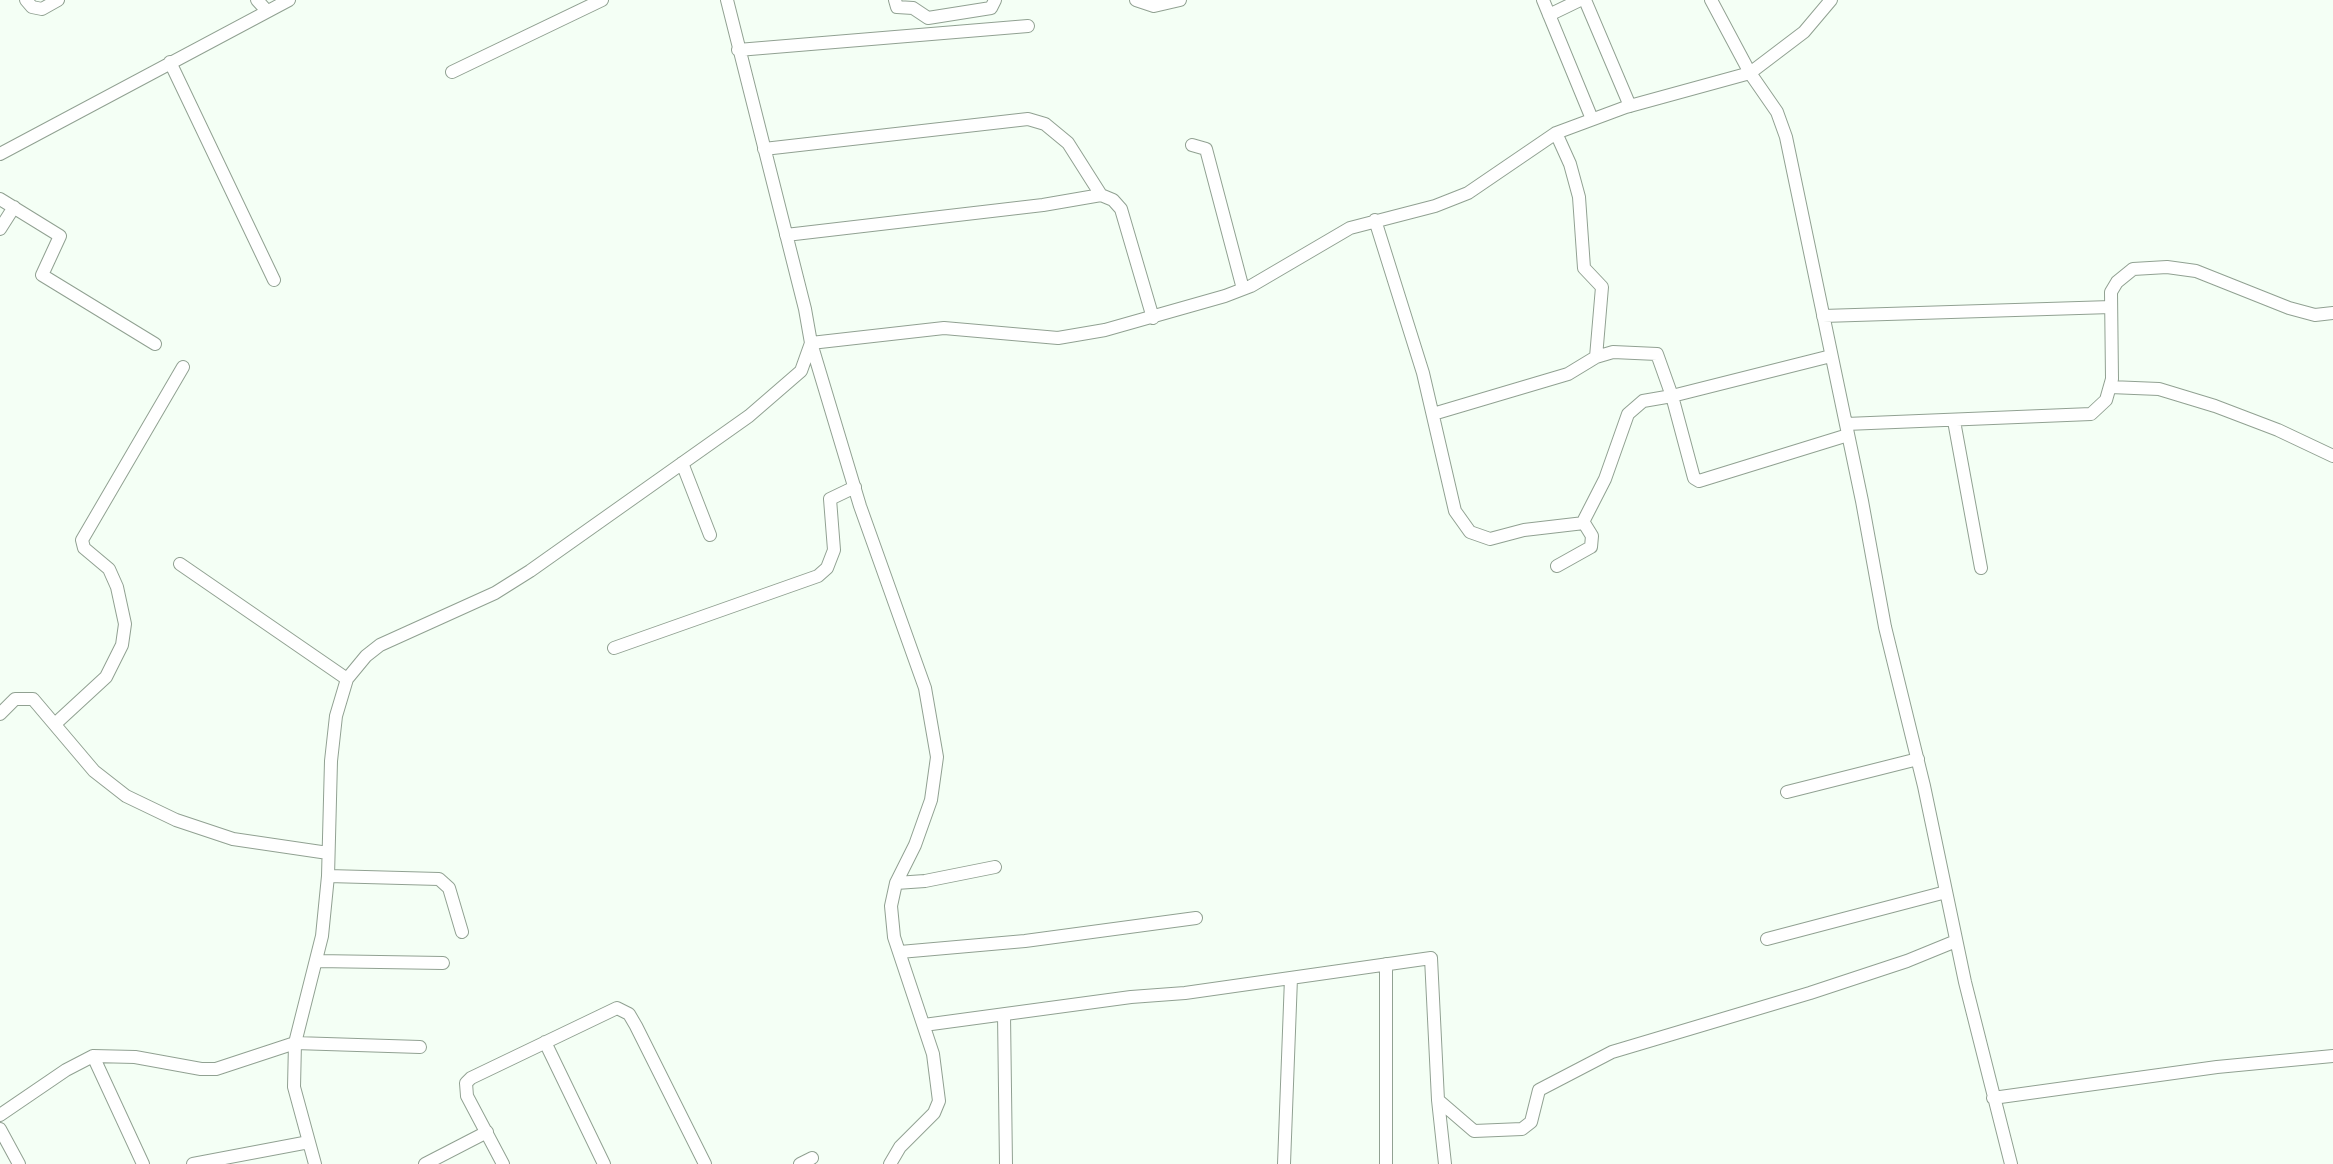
<!DOCTYPE html>
<style>
body{margin:0}
canvas{display:block;background:#f4fff5}
</style>
<canvas width="2333" height="1164"></canvas>
<script>
const g = document.querySelector('canvas').getContext('2d');
g.lineJoin = 'round';
const poly = rows => new Path2D(rows.map(r => 'M' + r).join(''));
function trace(path, color, width, dash) { g.strokeStyle = color; g.lineWidth = width; g.lineCap = dash ? 'butt' : 'round'; g.setLineDash(dash || []); g.stroke(path); }
const minor = poly([
 [26,0,32,7,42,9,58,0],
 [257,0,267,11],
 [895,0,897,7,913,8,928,18,991,8,995,0],
 [1136,0,1154,6,1180,0],
 [1543,0,1592,119],
 [1585,0,1630,106],
 [1831,0,1804,32,1750,73,1777,112,1786,137,1862,501,1885,627,1924,786,1965,982,2011,1164],
 [1549,15,1580,0],
 [738,50,1028,26],
 [170,62,274,280],
 [452,72,602,0],
 [1556,133,1570,164,1579,197,1584,268,1602,287,1596,357,1613,352,1657,354,1672,396,1831,356],
 [1192,145,1206,149,1243,289],
 [764,149,1028,119,1045,124,1068,143,1101,195],
 [0,154,289,0],
 [0,199,60,236,42,275,155,344],
 [1375,220,1423,373,1455,511,1470,532,1490,539,1524,530,1584,523,1592,536,1591,547,1557,566],
 [0,229,14,207],
 [786,235,1043,205,1101,195,1113,200,1121,209,1153,318],
 [1823,316,2111,307],
 [2110,387,2159,389,2215,406,2278,430,2333,456],
 [1433,414,1568,374,1596,357],
 [1954,421,1981,568],
 [1846,424,2091,414,2106,400,2112,379,2111,292,2117,282,2133,269,2167,267,2196,271,2289,308,2315,315,2333,313],
 [682,463,710,535],
 [1583,522,1605,479,1628,414,1643,401,1672,396,1694,478,1699,481,1848,435],
 [180,564,347,679],
 [614,648,818,576,827,568,834,550,830,499,855,487],
 [0,714,15,699,33,699,94,771,126,796,176,820,233,839,328,853],
 [55,724,106,677,122,645,125,624,117,587,109,569,84,548,82,540,183,367],
 [1787,792,1918,759],
 [328,876,439,879,449,888,462,932],
 [896,883,925,881,995,867],
 [1767,939,1946,892],
 [900,952,1025,941,1196,918],
 [317,961,443,963],
 [1004,1015,1006,1164],
 [924,1025,1131,997,1185,993,1431,958,1438,1100,1445,1164],
 [545,1042,604,1164],
 [93,1056,143,1164],
 [1993,1098,2217,1067,2333,1056],
 [1438,1100,1474,1131,1522,1129,1531,1122,1539,1090,1612,1052,1810,993,1907,961,1956,941],
 [0,1115,66,1070,93,1056,135,1057,201,1069,216,1069,295,1043,322,936,328,876,331,761,336,716,347,679,366,656,380,645,495,593,530,571,749,416,801,371,811,343,805,309,727,0],
 [0,1129,19,1164],
 [193,1164,309,1142],
 [315,1164,294,1087,295,1043,420,1047],
 [425,1164,487,1132],
 [503,1164,467,1096,466,1083,471,1078,617,1008,629,1014,636,1026,705,1164],
 [800,1164,812,1158],
 [890,1164,900,1147,934,1113,939,1101,933,1054,894,937,891,906,896,883,915,845,931,800,937,757,925,688,860,506,811,343,944,328,1058,338,1105,330,1225,296,1251,286,1350,228,1435,206,1468,193,1556,133,1626,107,1750,73,1711,0],
 [1284,1164,1291,978],
 [1386,1164,1386,964]
]);
trace(minor, '#91a192', 14);
trace(minor, '#fff', 12);
</script>
